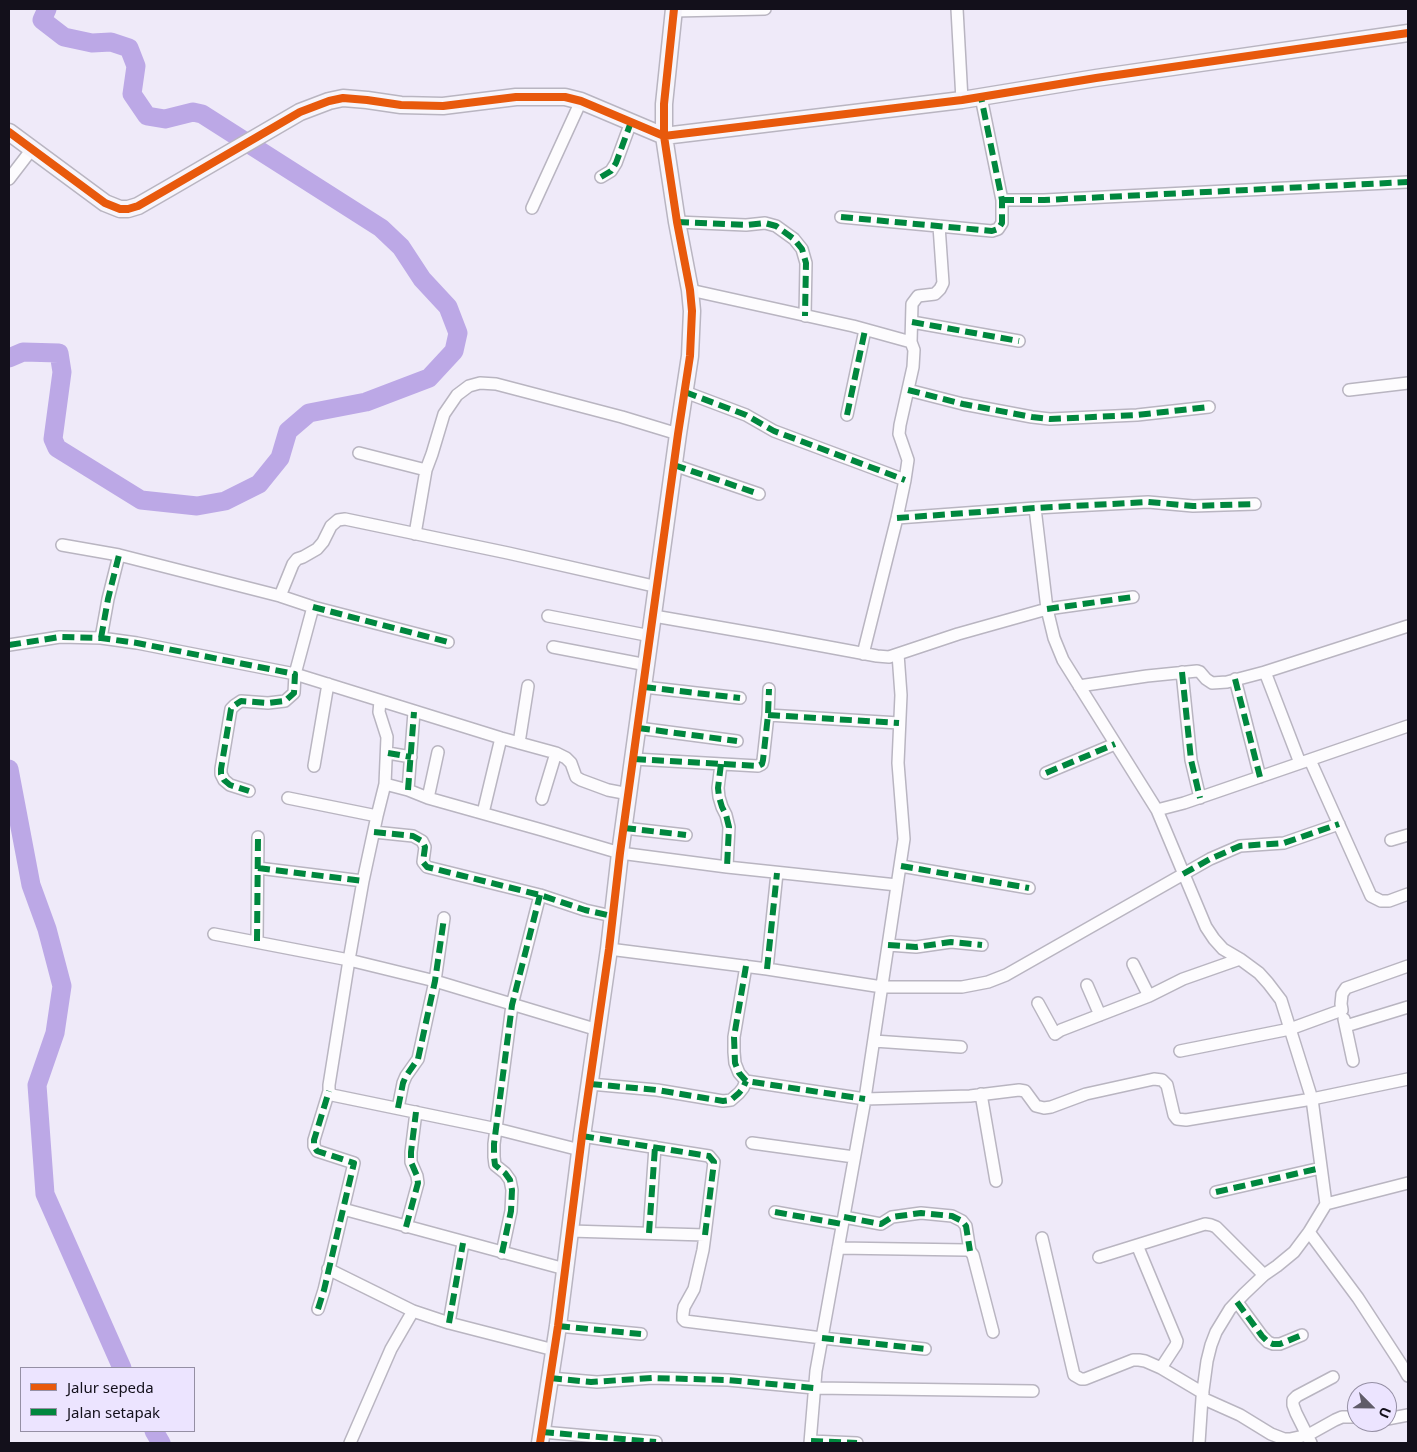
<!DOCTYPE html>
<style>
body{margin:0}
#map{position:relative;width:1417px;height:1452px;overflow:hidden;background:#efeaf9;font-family:"Noto Sans",sans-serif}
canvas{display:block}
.frame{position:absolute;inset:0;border:10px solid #13101b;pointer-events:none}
.legend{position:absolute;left:20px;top:1367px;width:175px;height:65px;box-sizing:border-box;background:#ece4ff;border:1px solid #958fa4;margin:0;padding:6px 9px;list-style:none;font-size:15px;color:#13101b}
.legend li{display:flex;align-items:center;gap:10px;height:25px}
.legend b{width:25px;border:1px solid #958fa4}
.north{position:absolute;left:1347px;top:1382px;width:50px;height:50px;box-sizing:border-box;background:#ece4ff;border:1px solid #958fa4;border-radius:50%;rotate:113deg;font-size:14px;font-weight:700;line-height:20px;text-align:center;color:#13101b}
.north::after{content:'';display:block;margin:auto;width:18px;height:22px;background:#605c69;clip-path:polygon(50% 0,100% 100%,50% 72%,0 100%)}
</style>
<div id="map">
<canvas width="1417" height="1452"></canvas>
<div class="frame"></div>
<ul class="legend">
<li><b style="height:6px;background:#e8590c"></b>Jalur sepeda</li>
<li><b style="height:6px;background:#00873e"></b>Jalan setapak</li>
</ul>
<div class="north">U</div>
</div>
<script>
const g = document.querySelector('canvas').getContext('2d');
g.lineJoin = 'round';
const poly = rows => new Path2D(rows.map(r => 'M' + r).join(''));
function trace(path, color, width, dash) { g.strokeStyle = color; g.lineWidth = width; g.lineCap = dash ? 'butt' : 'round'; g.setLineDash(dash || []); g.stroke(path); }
const river = poly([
 [9,358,23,352,59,353,62,372,53,439,57,448,141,500,197,506,225,501,259,484,280,458,288,431,309,413,366,402,429,378,454,351,458,333,448,307,422,279,401,247,381,228,202,114,193,112,165,119,147,116,132,94,136,66,129,48,111,42,92,43,64,37,42,20,47,9],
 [9,769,31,885,47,929,62,986,55,1033,37,1085,45,1194,122,1368],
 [154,1431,161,1443]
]);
const street = poly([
 [957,9,962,100],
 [674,11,765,9],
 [601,177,611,171,616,163,631,122],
 [9,179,32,149],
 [1002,200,1044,200,1408,182],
 [532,208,581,101],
 [841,217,992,231,998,229,1002,223,1002,200,981,97],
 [677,222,746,225,765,223,776,226,794,239,802,249,806,263,805,316],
 [690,290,853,326,911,342,914,350,913,367,900,425,899,434,908,460,905,480,897,518,863,654],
 [912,322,1019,341],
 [911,342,912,304,918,296,935,294,940,289,943,283,939,226],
 [908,390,963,404,1032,417,1050,419,1137,415,1209,407],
 [1349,390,1408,383],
 [685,392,746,415,774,431,905,480],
 [847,415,865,330],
 [359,453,426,470],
 [674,465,759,494],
 [1035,508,1047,609,1133,597],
 [897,518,1035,508,1148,502,1193,506,1255,504],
 [415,534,426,470,432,454,444,414,457,395,469,386,480,383,496,384,622,417,678,434],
 [62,545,119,555,280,596,313,607,448,642],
 [280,596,293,564,297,559,303,557,317,549,323,542,331,526,338,520,345,519,508,553,658,587],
 [548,616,651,636],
 [654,616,769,636,877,656,889,657,958,634,1047,609,1054,638,1063,660,1157,810,1206,927,1214,939,1223,949,1240,959,1259,973,1268,983,1281,1000,1312,1099,1326,1204],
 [101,638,108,599,119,555],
 [9,645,60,637,101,638,137,643,295,674,501,738,556,753,566,758,571,763,576,777,581,780,608,790,629,794],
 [553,647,647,665],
 [1182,672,1191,760,1200,798],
 [1265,672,1408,626],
 [1235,679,1260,777],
 [1079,686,1147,676,1197,671,1200,672,1206,679,1212,683,1227,682,1265,672,1300,763],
 [644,687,740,698],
 [380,701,379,712,387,737,385,784],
 [768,715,899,723],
 [638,728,737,741],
 [519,743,528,686],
 [388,753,411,757],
 [634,759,758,766,762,764,763,760,768,715,769,689],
 [1310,760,1371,896,1381,901,1389,901,1408,894],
 [721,764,718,788,719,797,722,807,726,815,729,827,727,867],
 [314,766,328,684],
 [1046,773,1115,744],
 [408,790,414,712],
 [249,791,230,785,224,780,221,774,221,769,231,709,235,705,241,701,268,703,285,701,294,693,295,674,313,607],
 [288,798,377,816],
 [428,798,438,752],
 [542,799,556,753],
 [1157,810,1184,803,1408,726],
 [483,813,501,738],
 [624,828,686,835],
 [374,832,413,836,422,841,425,847,423,862,427,867,540,895,585,910,612,916],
 [1391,840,1408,835],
 [901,866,1029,888],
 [258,868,363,881],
 [214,934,349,960,435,981,598,1030],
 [257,941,258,837],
 [888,945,916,947,951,942,982,945],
 [609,949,767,969,882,987,962,987,988,982,1006,975,1210,859,1240,846,1284,843,1339,824],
 [1133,964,1149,996],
 [746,966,734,1037,734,1052,735,1063,739,1073,746,1081,865,1099,970,1096,1019,1090,1025,1091,1036,1106,1044,1108,1051,1107,1086,1094,1154,1079,1162,1080,1167,1085,1174,1115,1177,1119,1186,1120,1312,1099,1408,1079],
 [767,969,777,873],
 [1087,985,1100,1015],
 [1038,1003,1055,1034,1061,1030,1149,996,1183,979,1240,959],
 [1344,1019,1353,1061],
 [1346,1026,1408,1007],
 [874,1041,961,1047],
 [1180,1051,1290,1029,1342,1010,1341,1004,1342,994,1346,988,1408,966],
 [590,1084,657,1090,723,1101,731,1100,739,1093,743,1088,746,1081],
 [981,1094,996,1181],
 [398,1108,403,1083,406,1076,418,1059,435,981,444,918],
 [582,1136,709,1156,714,1162,705,1235],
 [752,1143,854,1157],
 [580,1150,497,1129,332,1095,329,1091,329,1085,349,960,363,881,377,816,385,784,408,790,428,798,542,830,620,853,727,867,897,885],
 [1216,1192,1321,1168],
 [343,1209,565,1269],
 [775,1212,842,1224],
 [844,1217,881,1224,892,1217,921,1213,952,1216,962,1221,966,1226,970,1251],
 [406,1227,418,1183,417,1176,411,1162,411,1152,416,1112],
 [570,1231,705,1235,703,1250,694,1289,684,1307,683,1314,683,1319,685,1321,822,1338,925,1349],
 [1309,1232,1358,1298,1401,1364,1408,1376],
 [649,1233,655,1147],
 [1042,1238,1074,1375,1081,1379,1085,1379,1133,1360,1139,1360,1145,1361,1161,1368,1203,1393],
 [1137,1245,1177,1341,1176,1345,1161,1368],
 [838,1248,966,1250,970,1251,973,1255,993,1332],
 [502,1253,511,1211,512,1190,510,1180,505,1173,495,1165,494,1157,494,1144,512,1005,540,895],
 [1099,1257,1205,1224,1211,1225,1216,1227,1264,1275],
 [328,1269,413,1311,449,1323,554,1350],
 [1237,1302,1262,1336,1268,1342,1273,1344,1280,1344,1302,1335],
 [318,1309,324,1290,354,1163,317,1151,314,1146,314,1140,329,1091],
 [449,1323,463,1243],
 [558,1326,641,1334],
 [550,1378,597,1382,652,1378,728,1380,814,1388,1033,1391],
 [1202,1398,1240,1415,1271,1434,1284,1439,1290,1439,1308,1435,1335,1420,1342,1417,1357,1417],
 [1387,1419,1408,1415],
 [542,1432,656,1442],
 [811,1441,857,1443],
 [350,1443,391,1349,413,1311],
 [810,1443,816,1371,864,1105,904,839,898,763,901,695,898,654],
 [1199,1443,1202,1398,1207,1361,1211,1345,1216,1332,1230,1309,1244,1294,1264,1275,1277,1266,1294,1252,1309,1232,1326,1204,1408,1183],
 [1311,1443,1296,1413,1293,1405,1293,1400,1297,1396,1333,1377]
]);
const secondary = poly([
 [9,132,105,203,120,209,128,209,138,206,171,187,300,112,329,101,343,98,367,100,401,105,443,106,516,97,565,97,581,101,664,136,962,100,1096,78,1408,33],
 [540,1443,558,1326,582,1136,609,949,620,853,678,434,690,356,692,311,690,290,677,222,664,136,664,104,674,9]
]);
const quiet = poly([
 [601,177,611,171,616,163,631,122],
 [1002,200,1044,200,1408,182],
 [841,217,992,231,998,229,1002,223,1002,200,981,97],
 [677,222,746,225,765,223,776,226,794,239,802,249,806,263,805,316],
 [912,322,1019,341],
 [908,390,963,404,1032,417,1050,419,1137,415,1209,407],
 [685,392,746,415,774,431,905,480],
 [847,415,865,330],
 [674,465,759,494],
 [897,518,1035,508,1148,502,1193,506,1255,504],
 [313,607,448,642],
 [1047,609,1133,597],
 [101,638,108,599,119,555],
 [9,645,60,637,101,638,137,643,295,674,294,693,285,701,268,703,241,701,235,705,231,709,221,769,221,774,224,780,230,785,249,791],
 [1182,672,1191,760,1200,798],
 [1235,679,1260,777],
 [644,687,740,698],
 [768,715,899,723],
 [638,728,737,741],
 [388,753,411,757],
 [634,759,758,766,762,764,763,760,768,715,769,689],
 [721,764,718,788,719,797,722,807,726,815,729,827,727,867],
 [1046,773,1115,744],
 [408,790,414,712],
 [624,828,686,835],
 [374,832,413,836,422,841,425,847,423,862,427,867,540,895,585,910,612,916],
 [901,866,1029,888],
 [258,868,363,881],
 [1183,874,1210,859,1240,846,1284,843,1339,824],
 [257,941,258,837],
 [888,945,916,947,951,942,982,945],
 [746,966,734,1037,735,1063,739,1073,746,1081,865,1099],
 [767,969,777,873],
 [590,1084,657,1090,723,1101,731,1100,739,1093,743,1088,746,1081],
 [398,1108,403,1083,406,1076,418,1059,435,981,444,918],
 [582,1136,709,1156,714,1162,705,1235],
 [1216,1192,1321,1168],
 [775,1212,842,1224],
 [844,1217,881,1224,892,1217,921,1213,952,1216,962,1221,966,1226,970,1251],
 [406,1227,418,1183,417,1176,411,1162,411,1152,416,1112],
 [649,1233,655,1147],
 [502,1253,511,1211,512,1190,510,1180,505,1173,495,1165,494,1157,494,1144,512,1005,540,895],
 [1237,1302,1262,1336,1268,1342,1273,1344,1280,1344,1302,1335],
 [318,1309,324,1290,354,1163,317,1151,314,1146,314,1140,329,1091],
 [449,1323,463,1243],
 [558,1326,641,1334],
 [822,1338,925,1349],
 [550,1378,591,1382,652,1378,728,1380,814,1388],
 [542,1432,656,1442],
 [811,1441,857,1443]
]);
const cycleway = poly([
 [9,132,105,203,120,209,128,209,138,206,171,187,300,112,329,101,343,98,367,100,401,105,443,106,516,97,565,97,581,101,664,136,962,100,1096,78,1408,33],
 [540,1443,558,1326,582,1136,609,949,620,853,678,434,690,356,692,311,690,290,677,222,664,136,664,104,674,9]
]);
trace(river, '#bca8e6', 19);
trace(street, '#b9b5c1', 14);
trace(secondary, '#b9b5c1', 19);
trace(street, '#fdfcfe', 11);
trace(secondary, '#f7f5fb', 16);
trace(quiet, '#00873e', 6, [12, 6]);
trace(cycleway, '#e8590c', 8);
</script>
